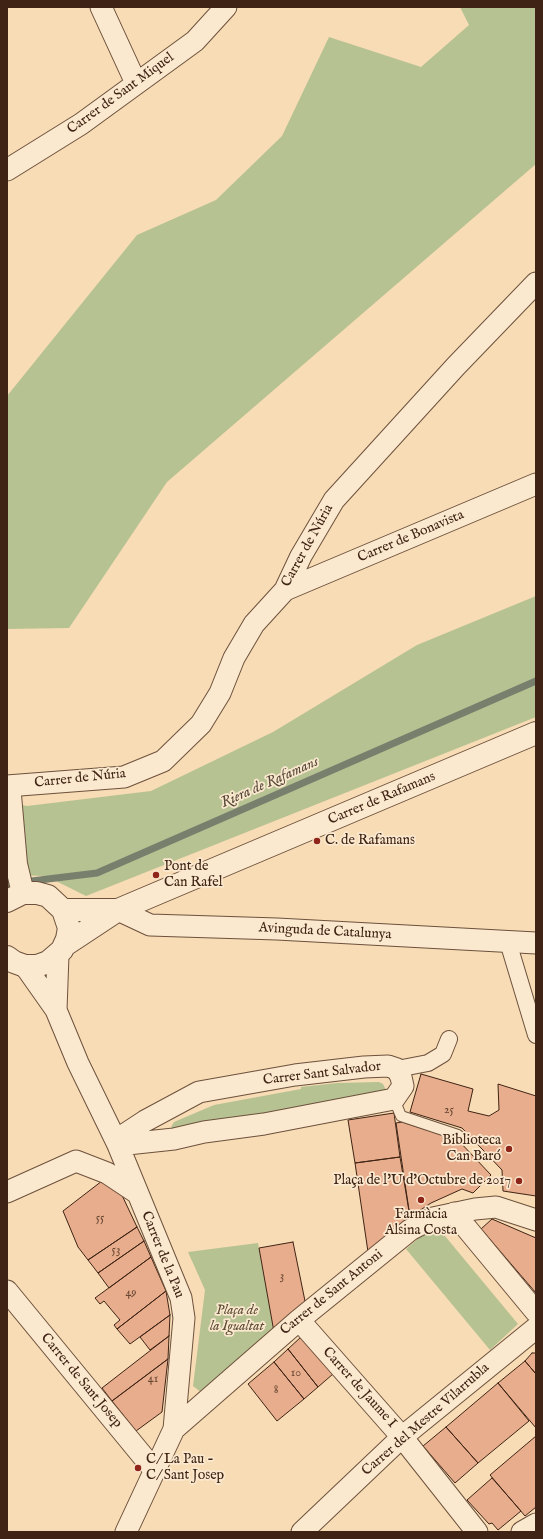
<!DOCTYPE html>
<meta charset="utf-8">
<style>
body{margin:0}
#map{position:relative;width:543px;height:1539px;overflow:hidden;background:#f7dcb5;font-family:"IM FELL English",serif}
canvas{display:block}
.frame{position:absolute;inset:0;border:8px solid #3f2314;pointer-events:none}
</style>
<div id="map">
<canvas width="543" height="1539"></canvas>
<div class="frame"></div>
</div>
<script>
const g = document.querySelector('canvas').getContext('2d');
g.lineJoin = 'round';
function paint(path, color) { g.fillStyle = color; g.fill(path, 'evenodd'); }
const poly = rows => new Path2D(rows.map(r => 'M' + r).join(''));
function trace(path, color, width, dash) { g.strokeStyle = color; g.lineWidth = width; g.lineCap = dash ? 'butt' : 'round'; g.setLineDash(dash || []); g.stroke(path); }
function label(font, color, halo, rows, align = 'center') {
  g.font = font + ' "IM FELL English",serif'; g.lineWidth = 3.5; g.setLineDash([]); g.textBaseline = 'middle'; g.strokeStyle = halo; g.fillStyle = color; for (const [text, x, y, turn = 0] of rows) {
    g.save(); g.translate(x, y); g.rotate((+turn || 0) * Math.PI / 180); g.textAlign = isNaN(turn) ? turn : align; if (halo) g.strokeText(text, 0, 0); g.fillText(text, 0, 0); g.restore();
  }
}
const green = poly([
 [460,7,536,7,536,164,167,482,69,628,7,629,7,396,137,235,216,200,282,136,329,37,421,67,469,25],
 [536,596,536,717,86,896,46,876,7,875,7,802,27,806,151,791,273,732,417,645],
 [379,1082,383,1084,386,1090,257,1115,174,1129,171,1127,174,1122,214,1105,301,1089,301,1087,337,1083],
 [435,1224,518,1324,490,1350,406,1249],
 [258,1243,274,1332,202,1393,193,1386,205,1290,188,1252]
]);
const stream = poly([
 [7,884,97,873,536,681]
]);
const building = poly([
 [421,1074,473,1089,468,1111,489,1116,499,1110,498,1084,536,1096,536,1196,503,1191,502,1170,462,1128,410,1112,421,1074],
 [394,1113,400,1157,355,1163,348,1120,394,1113],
 [402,1122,458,1140,491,1175,473,1193,462,1189,431,1203,410,1217,396,1123,402,1122],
 [400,1157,410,1217,368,1252,355,1163,400,1157],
 [102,1181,120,1191,137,1227,88,1260,78,1247,63,1211,102,1181],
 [492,1219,536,1238,536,1293,481,1229,492,1219],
 [137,1227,144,1241,98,1273,88,1260,137,1227],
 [144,1241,151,1257,109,1288,98,1273,144,1241],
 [293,1242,306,1306,274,1332,259,1248,293,1242],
 [151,1257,166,1291,117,1329,114,1325,120,1320,104,1301,100,1304,95,1298,151,1257],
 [166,1291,170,1315,130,1344,117,1329,166,1291],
 [170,1315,169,1336,150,1350,140,1337,170,1315],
 [169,1336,168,1359,112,1401,102,1388,169,1336],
 [301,1337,333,1374,318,1387,288,1349,301,1337],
 [288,1349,318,1387,304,1399,274,1362,288,1349],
 [532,1353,536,1353,536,1374,525,1361,532,1353],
 [168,1359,162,1412,136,1431,112,1401,168,1359],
 [525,1361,536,1374,536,1428,498,1383,525,1361],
 [274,1362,304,1399,277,1421,248,1384,274,1362],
 [498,1383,529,1421,478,1463,446,1427,498,1383],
 [446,1427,478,1463,455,1483,423,1446,446,1427],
 [536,1436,536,1507,525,1516,490,1475,536,1436],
 [492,1478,521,1511,498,1530,492,1523,489,1524,467,1500,492,1478]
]);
const service = poly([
 [394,1099,401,1116,458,1135]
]);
const pedestrian = poly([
 [508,942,536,1035],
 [397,1069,428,1063,443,1054,449,1039]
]);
const minor = poly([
 [101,7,136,83],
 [7,170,81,124,195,41,226,7],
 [285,590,536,484],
 [7,786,124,777,163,761,201,724,220,693,234,658,254,624,285,590,301,556,334,500,456,366,536,283],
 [118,910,150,925,277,929,536,943],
 [25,966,56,1010,78,1063,118,1145,181,1298,184,1318,174,1429,126,1532],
 [56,1010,58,955],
 [116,1140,145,1121,199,1092,295,1075,364,1067,388,1066,397,1069,401,1077,403,1086,394,1099,264,1124,204,1132,174,1139,118,1145],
 [7,1192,76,1161,107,1173,137,1193],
 [454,1213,536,1312],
 [7,1291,155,1471],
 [299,1320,402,1437,477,1532],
 [174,1429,299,1320,410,1230,433,1218,475,1209,496,1207,536,1220],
 [302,1532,402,1437,536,1328],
 [522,1532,536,1524]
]);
const tertiary = poly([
 [7,792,10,795,16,864,23,893],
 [7,901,23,893,37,893,48,896,63,910,69,928,67,939,62,950,48,962,37,966,25,966,14,962,7,957],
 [63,910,118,910],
 [65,945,118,910,536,733]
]);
const markers = [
 [317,841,4,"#8f2418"],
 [156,875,4,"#8f2418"],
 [509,1149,4,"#8f2418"],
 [519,1181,4,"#8f2418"],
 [421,1200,4,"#8f2418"],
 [138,1468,4,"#8f2418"]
];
const numberNames = [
 ["25",449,1111],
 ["55",100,1219],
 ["53",116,1251],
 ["3",282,1277],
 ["49",131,1294],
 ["10",296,1374],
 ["41",153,1380],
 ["8",276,1391]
];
const streetNames = [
 ["Carrer de Sant Miquel",121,94,-36],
 ["Carrer de Bonavista",411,537,-23],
 ["Carrer de Núria",308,546,-61],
 ["Carrer de Núria",80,779,-6],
 ["Carrer de Rafamans",382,799,-23],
 ["Avinguda de Catalunya",325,932,3],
 ["Carrer Sant Salvador",322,1074,-7],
 ["Carrer de la Pau",162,1255,68],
 ["Carrer de Sant Antoni",332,1293,-39],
 ["Carrer de Sant Josep",81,1381,50],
 ["Carrer de Jaume I",359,1388,48],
 ["Carrer del Mestre Vilarrubla",426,1420,-41]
];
const poiNames = [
 ["C. de Rafamans",325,841],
 ["Pont de",164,867],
 ["Can Rafel",164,883],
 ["Biblioteca",501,1141,"right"],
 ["Can Baró",501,1157,"right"],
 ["Plaça de l'U d'Octubre de 2017",511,1181,"right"],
 ["Farmàcia",421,1215,"center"],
 ["Alsina Costa",421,1231,"center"],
 ["C/ La Pau -",146,1460],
 ["C/ Sant Josep",146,1476]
];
const parkNames = [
 ["Plaça de",237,1311],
 ["la Igualtat",237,1327]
];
const waterNames = [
 ["Riera de Rafamans",270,783,-24]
];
paint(green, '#b7c292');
trace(stream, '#787f6d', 7);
paint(building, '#e7ad8c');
trace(building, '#3f2314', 1);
trace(service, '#6d513c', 12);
trace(pedestrian, '#6d513c', 18);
trace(minor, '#6d513c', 23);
trace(tertiary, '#6d513c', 24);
trace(service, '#fae8cf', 10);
trace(pedestrian, '#fae8cf', 16);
trace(minor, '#fae8cf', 21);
trace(tertiary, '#fae8cf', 22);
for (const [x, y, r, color] of markers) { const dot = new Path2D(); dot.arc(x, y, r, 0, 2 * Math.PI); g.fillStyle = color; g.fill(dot); trace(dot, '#fae8cf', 1.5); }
label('12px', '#694632', null, numberNames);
label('14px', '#3f2314', '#fae8cf', streetNames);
label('14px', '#3f2314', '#fae8cf', poiNames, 'left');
label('italic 14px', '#5d4b34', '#fae8cf', parkNames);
label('italic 15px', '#574939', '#fae8cf', waterNames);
</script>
